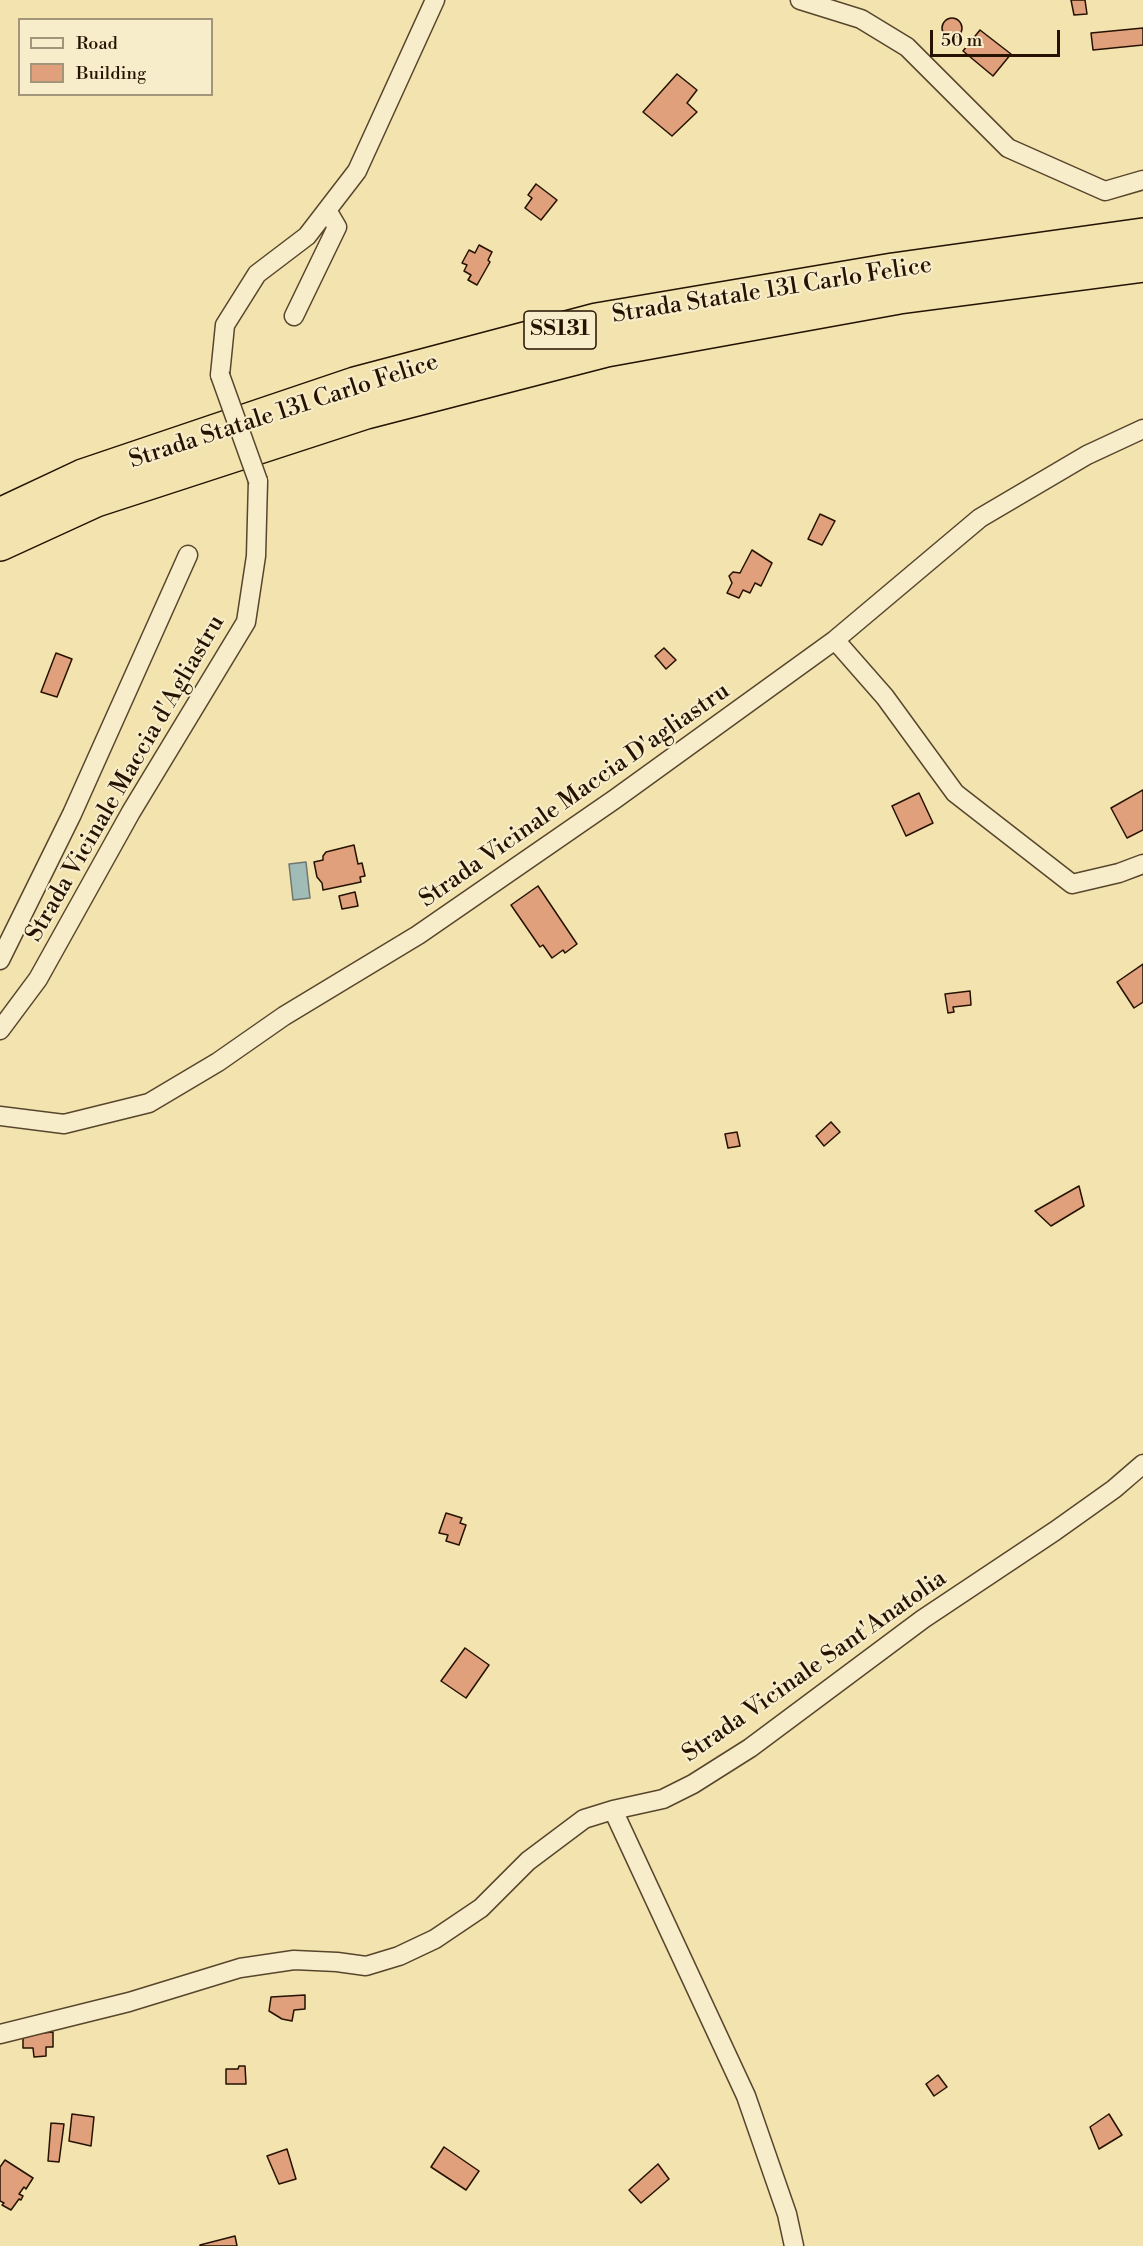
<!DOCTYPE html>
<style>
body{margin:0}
#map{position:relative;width:1143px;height:2246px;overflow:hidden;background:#f2e3af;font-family:"Libre Bodoni",serif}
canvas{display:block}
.legend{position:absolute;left:18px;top:18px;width:195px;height:78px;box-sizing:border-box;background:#f7edcb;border:2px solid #a3957a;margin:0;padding:8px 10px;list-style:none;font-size:18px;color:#251200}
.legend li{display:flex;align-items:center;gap:12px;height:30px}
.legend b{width:30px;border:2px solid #a3957a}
.scale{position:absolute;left:930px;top:30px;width:130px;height:27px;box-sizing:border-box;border:3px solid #251200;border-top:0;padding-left:8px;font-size:18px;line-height:21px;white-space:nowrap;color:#251200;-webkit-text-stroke:4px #f7edcb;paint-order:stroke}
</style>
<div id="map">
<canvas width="1143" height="2246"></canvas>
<ul class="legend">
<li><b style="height:8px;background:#f7edcb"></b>Road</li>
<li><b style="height:16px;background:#e0a07c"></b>Building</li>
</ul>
<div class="scale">50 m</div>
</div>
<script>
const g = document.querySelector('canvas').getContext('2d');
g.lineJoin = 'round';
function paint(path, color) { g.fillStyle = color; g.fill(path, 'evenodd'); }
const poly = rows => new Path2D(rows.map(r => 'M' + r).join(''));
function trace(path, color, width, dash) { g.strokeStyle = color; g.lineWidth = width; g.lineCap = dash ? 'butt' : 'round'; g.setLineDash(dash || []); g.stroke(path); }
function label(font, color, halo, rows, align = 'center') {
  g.font = font + ' "Libre Bodoni",serif'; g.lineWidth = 4.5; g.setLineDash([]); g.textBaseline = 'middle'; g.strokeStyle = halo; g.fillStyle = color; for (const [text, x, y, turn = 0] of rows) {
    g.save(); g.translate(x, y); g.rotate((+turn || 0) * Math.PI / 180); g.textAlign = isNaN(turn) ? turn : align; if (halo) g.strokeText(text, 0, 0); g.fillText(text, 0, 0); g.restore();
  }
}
const water = poly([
 [306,862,310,898,293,900,289,864,306,862]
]);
const building = poly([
 [1071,0,1085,0,1087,14,1074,15,1071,0],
 '942 28a10 10 0 1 1 20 0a10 10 0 1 1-20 0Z',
 [1143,28,1143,45,1093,50,1091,33,1143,28],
 [980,30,1011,54,993,76,963,51,980,30],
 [677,74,697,90,687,103,697,112,672,136,643,112,677,74],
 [536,184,557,200,541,220,525,208,532,198,528,195,536,184],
 [479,245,492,252,488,260,490,262,477,285,468,280,471,275,464,271,467,265,462,263,469,250,475,253,479,245],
 [820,514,835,521,822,545,808,539,820,514],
 [752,550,772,563,761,586,755,583,750,593,743,590,739,598,727,593,732,583,729,576,733,572,740,573,752,550],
 [664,648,676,660,666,669,655,656,664,648],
 [56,653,72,659,57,697,41,692,56,653],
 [1143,790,1143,830,1127,838,1111,808,1143,790],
 [919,793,933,823,906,836,892,806,919,793],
 [354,845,358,864,362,863,365,876,360,877,361,882,323,890,322,883,317,877,314,862,323,860,323,856,326,852,354,845],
 [538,886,577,944,565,953,563,950,552,958,543,945,540,947,511,905,538,886],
 [355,892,358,906,342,909,339,896,355,892],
 [1143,964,1143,1002,1134,1008,1117,982,1143,964],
 [970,991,971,1005,953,1007,954,1012,948,1013,945,994,970,991],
 [831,1122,840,1132,824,1146,816,1136,831,1122],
 [737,1132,740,1146,728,1148,725,1134,737,1132],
 [1079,1186,1084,1206,1051,1226,1035,1211,1079,1186],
 [446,1513,462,1518,460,1523,466,1525,459,1545,446,1541,448,1535,439,1533,446,1513],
 [465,1648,489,1665,466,1698,441,1681,465,1648],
 [305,1995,305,2009,294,2010,292,2021,282,2019,269,2011,271,1997,305,1995],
 [53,2032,53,2047,46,2047,46,2056,34,2057,33,2048,23,2048,23,2035,53,2032],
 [239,2066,245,2066,246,2084,226,2084,226,2069,238,2069,239,2066],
 [938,2075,947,2087,934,2096,926,2084,938,2075],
 [72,2114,94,2117,91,2146,69,2141,72,2114],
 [1109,2114,1122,2135,1099,2149,1090,2127,1109,2114],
 [51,2123,64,2124,59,2162,48,2161,51,2123],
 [444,2147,479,2171,466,2190,431,2167,444,2147],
 [287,2149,296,2179,279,2184,267,2156,287,2149],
 [5,2160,33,2178,26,2189,24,2187,19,2194,23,2196,21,2200,19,2199,11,2210,2,2205,4,2203,0,2201,0,2167,5,2160],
 [658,2164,669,2179,641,2203,629,2190,658,2164],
 [235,2236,237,2246,200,2246,200,2245,235,2236]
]);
const street = poly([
 [800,0,861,19,907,47,1008,148,1105,191,1143,180],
 [294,316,337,227,327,210],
 [220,375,225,325,257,274,307,236,357,171,435,0],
 [835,640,885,697,955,793,1072,884,1119,873,1143,864],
 [0,960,72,814,188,555],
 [0,1030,38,979,131,812,246,622,256,556,258,481],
 [0,1116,64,1124,149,1103,218,1062,284,1016,418,935,615,799,835,640,980,518,1087,455,1143,429],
 [613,1810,746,2096,787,2214,794,2246],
 [0,2034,129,2002,240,1968,294,1960,337,1962,366,1966,399,1956,435,1939,481,1908,528,1861,584,1819,613,1810,663,1799,693,1784,750,1748,923,1619,1055,1531,1114,1489,1143,1464]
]);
const highway = poly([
 [0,515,83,476,355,384,597,320,893,270,1143,235],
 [0,544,96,500,366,412,606,350,899,297,1143,265]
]);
const streetBridge = poly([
 [220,375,258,481]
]);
const shields = [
 [560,330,72]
];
const shieldNames = [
 ["SS131",560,330]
];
const streetNames = [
 ["Strada Statale 131 Carlo Felice",772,291,-9],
 ["Strada Statale 131 Carlo Felice",284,412,-18],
 ["Strada Vicinale Maccia d'Agliastru",126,779,-60],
 ["Strada Vicinale Maccia D'agliastru",575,796,-35],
 ["Strada Vicinale Sant'Anatolia",815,1667,-35]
];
paint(water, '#a1bbb7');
trace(water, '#6f776e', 1.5);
paint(building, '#e0a07c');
trace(building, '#251200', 1.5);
trace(street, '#58462c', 21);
trace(highway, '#251200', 36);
trace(street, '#f7edcb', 18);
trace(highway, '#f2e3af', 33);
trace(streetBridge, '#58462c', 21, []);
trace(streetBridge, '#f7edcb', 18);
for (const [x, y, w] of shields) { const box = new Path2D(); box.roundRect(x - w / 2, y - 19, w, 38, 4.5); g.fillStyle = '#f7edcb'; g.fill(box); trace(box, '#251200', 1.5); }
label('bold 22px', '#251200', null, shieldNames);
label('24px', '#251200', '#f7edcb', streetNames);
</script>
